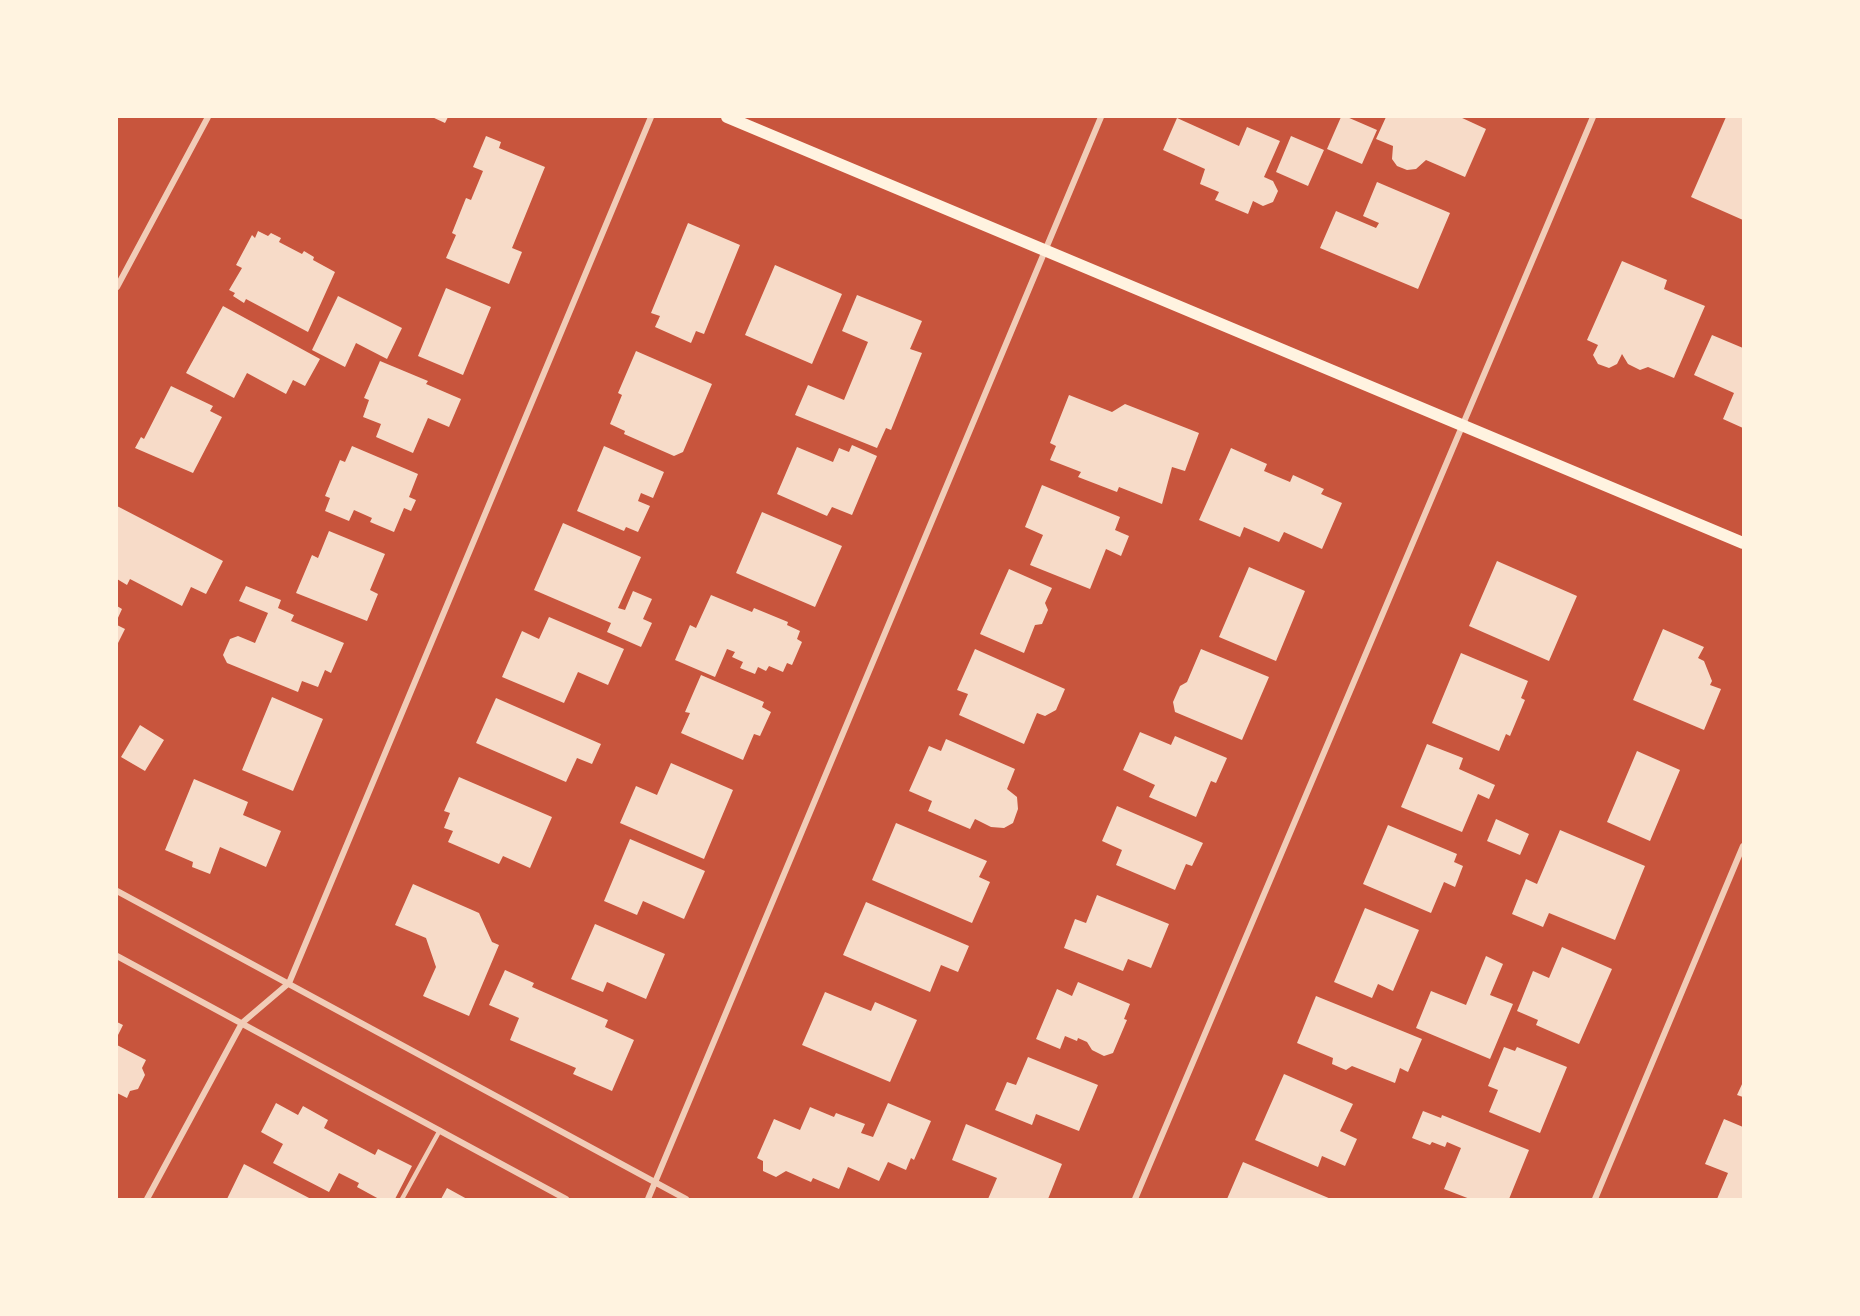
<!DOCTYPE html>
<style>
body{margin:0}
#map{position:relative;width:1860px;height:1316px;overflow:hidden;background:#c8553d;font-family:Montserrat,sans-serif}
canvas{display:block}
.frame{position:absolute;inset:0;border:118px solid #fff3e0;pointer-events:none}
</style>
<div id="map">
<canvas width="1860" height="1316"></canvas>
<div class="frame"></div>
</div>
<script>
const g = document.querySelector('canvas').getContext('2d');
g.lineJoin = 'round';
function paint(path, color) { g.fillStyle = color; g.fill(path, 'evenodd'); }
const poly = rows => new Path2D(rows.map(r => 'M' + r).join(''));
function trace(path, color, width, dash) { g.strokeStyle = color; g.lineWidth = width; g.lineCap = dash ? 'butt' : 'round'; g.setLineDash(dash || []); g.stroke(path); }
const building = poly([
 [432,117,448,117,445,123],
 [1341,117,1347,117,1377,130,1362,164,1327,149],
 [1386,117,1460,117,1486,129,1465,177,1426,160,1416,169,1407,170,1397,166,1392,159,1393,146,1376,139],
 [1726,117,1743,117,1743,220,1691,197],
 [1177,118,1239,146,1247,127,1280,141,1264,177,1273,181,1278,191,1273,202,1263,206,1253,201,1248,214,1215,200,1219,192,1200,184,1205,169,1163,150],
 [486,136,501,142,499,148,545,167,512,248,522,252,509,284,446,258,456,235,452,233,466,198,471,200,483,171,473,167],
 [1291,136,1324,150,1308,186,1276,172],
 [1377,182,1450,213,1418,289,1320,248,1336,211,1376,228,1379,223,1363,216],
 [688,223,740,245,704,334,696,331,691,343,655,327,660,316,651,313],
 [258,231,268,236,271,233,281,238,279,242,302,254,304,251,314,257,313,260,335,272,308,332,246,299,244,303,233,296,235,293,229,290,242,268,236,265,252,235,255,238],
 [1622,261,1667,280,1664,289,1705,306,1674,378,1648,367,1640,370,1628,364,1622,354,1617,364,1609,368,1598,364,1593,355,1598,345,1587,340],
 [775,265,842,294,812,364,745,335],
 [446,288,491,307,463,375,418,356],
 [857,295,922,321,910,349,922,353,891,430,886,428,877,448,795,415,808,385,844,400,868,342,842,331],
 [338,296,402,328,387,359,356,343,345,367,312,350],
 [223,306,320,359,305,386,293,380,286,394,247,373,234,398,186,373],
 [1712,335,1743,348,1743,428,1723,419,1734,393,1694,375],
 [636,351,712,384,683,452,674,456,624,434,625,431,610,424,622,395,618,393],
 [380,361,428,381,426,384,461,399,449,427,428,418,413,453,376,437,381,424,363,417,369,400,364,398],
 [171,386,213,406,210,411,222,417,193,473,135,448,141,437,144,439],
 [1069,395,1112,412,1125,404,1199,433,1185,471,1172,467,1162,504,1119,487,1117,492,1078,477,1081,472,1050,460,1056,446,1050,443],
 [852,445,877,456,852,515,832,507,827,516,777,494,797,447,833,462,839,448,849,452],
 [352,446,418,474,409,497,416,500,411,511,404,508,394,532,370,522,372,518,354,510,349,521,325,511,330,498,325,496,340,460,345,462],
 [604,446,664,472,653,498,641,493,638,501,650,506,638,532,626,527,624,531,577,511],
 [1231,448,1267,464,1264,471,1290,482,1293,475,1324,489,1321,494,1342,503,1322,549,1284,532,1279,542,1244,527,1240,537,1199,520],
 [1042,485,1120,517,1115,530,1129,536,1121,556,1106,549,1090,589,1030,565,1043,535,1025,527],
 [117,506,223,561,206,594,191,587,182,606,130,579,127,585,117,579],
 [762,512,842,546,815,607,736,573],
 [563,523,641,557,618,608,625,610,633,591,652,599,643,619,652,623,641,647,607,632,611,623,534,590],
 [329,531,385,554,370,590,378,594,367,621,296,593,312,555,318,558],
 [1497,561,1577,596,1549,661,1469,626],
 [1249,567,1305,591,1276,661,1219,637],
 [1009,569,1052,588,1045,603,1048,610,1042,624,1035,625,1024,653,980,634],
 [246,586,281,600,278,608,294,615,291,621,344,643,331,673,325,670,318,687,302,681,298,692,227,663,223,655,230,639,238,636,255,643,268,613,239,601],
 [711,595,752,612,754,608,788,622,787,625,800,631,797,639,802,642,792,665,787,663,783,672,769,666,766,671,758,667,755,674,740,668,743,662,732,657,735,652,727,649,715,677,675,660,690,625,696,628],
 [117,606,122,609,117,620],
 [549,617,624,649,608,685,578,672,564,703,502,677,522,631,539,639],
 [117,625,125,629,117,645],
 [1663,629,1704,647,1698,658,1704,661,1712,681,1710,685,1721,689,1704,730,1633,700],
 [975,649,1065,689,1056,710,1045,716,1037,713,1024,744,959,715,968,694,957,690],
 [1201,649,1269,677,1242,740,1175,712,1173,702,1180,686,1187,682],
 [1461,653,1528,681,1521,698,1525,700,1510,736,1506,734,1499,751,1432,723],
 [701,675,764,702,762,707,771,712,760,736,754,734,743,760,681,733,690,713,685,712],
 [272,697,323,719,293,791,242,770],
 [496,698,601,744,592,764,577,758,566,782,476,743],
 [140,725,164,740,145,771,121,757],
 [1140,732,1171,745,1175,736,1227,758,1216,783,1211,781,1196,817,1149,797,1155,785,1123,770],
 [946,739,1015,769,1007,789,1017,797,1018,809,1013,823,1004,828,991,827,975,819,970,829,928,811,932,801,909,791,929,746,941,751],
 [1427,744,1463,758,1459,769,1495,785,1489,799,1478,794,1462,832,1401,807],
 [1637,751,1680,770,1650,841,1607,822],
 [671,763,733,790,704,859,620,823,636,786,657,795],
 [459,777,552,817,530,868,503,856,499,864,448,842,453,831,444,828,450,813,444,811],
 [194,779,248,802,243,815,281,831,266,867,220,847,210,874,192,867,193,862,165,850],
 [1117,806,1203,843,1192,866,1186,864,1175,890,1116,865,1122,850,1102,841],
 [1496,819,1529,834,1520,855,1487,841],
 [896,823,987,861,979,877,990,882,972,923,872,880],
 [1388,825,1457,854,1454,862,1463,866,1455,887,1444,882,1431,913,1363,884],
 [1560,830,1645,866,1615,940,1549,913,1543,927,1512,914,1526,879,1537,884],
 [630,839,705,871,684,919,643,901,637,915,604,901],
 [413,884,479,913,492,942,499,945,469,1016,423,996,436,967,426,938,395,925],
 [1097,895,1169,924,1151,968,1128,959,1123,971,1064,948,1075,919,1086,923],
 [866,902,969,946,958,972,941,965,930,992,843,955],
 [1365,908,1419,930,1393,991,1378,984,1372,998,1334,982],
 [595,924,665,954,646,999,607,982,603,992,571,979],
 [1562,947,1612,969,1579,1044,1536,1025,1538,1020,1517,1011,1533,971,1549,978],
 [1486,956,1503,964,1490,995,1513,1004,1490,1059,1416,1028,1431,991,1466,1005],
 [505,970,534,983,532,987,608,1020,605,1027,634,1040,612,1091,573,1074,576,1068,510,1040,519,1018,489,1005],
 [1078,982,1130,1004,1124,1019,1127,1020,1113,1053,1104,1056,1092,1050,1087,1042,1078,1038,1077,1041,1065,1036,1060,1049,1036,1039,1057,989,1072,996],
 [825,992,871,1011,875,1002,917,1020,890,1082,802,1045],
 [1316,996,1422,1039,1408,1072,1400,1068,1395,1083,1352,1066,1346,1070,1332,1064,1333,1058,1297,1043],
 [117,1022,123,1025,117,1037],
 [117,1045,146,1060,142,1068,145,1075,138,1089,130,1091,127,1098,117,1093],
 [1504,1047,1515,1051,1517,1047,1567,1067,1540,1133,1489,1112,1498,1090,1488,1086],
 [1028,1057,1098,1085,1079,1131,1036,1114,1032,1125,995,1110,1007,1082,1016,1085],
 [1284,1074,1353,1104,1340,1131,1357,1139,1345,1166,1322,1156,1318,1167,1255,1140],
 [1743,1082,1743,1097,1737,1095],
 [276,1103,298,1115,303,1106,328,1120,324,1128,375,1155,378,1149,412,1166,395,1199,379,1199,357,1187,359,1183,339,1173,329,1192,273,1163,283,1144,261,1132],
 [888,1103,931,1121,914,1160,911,1158,906,1170,888,1162,879,1181,848,1167,839,1189,813,1178,811,1182,786,1171,776,1177,763,1171,763,1161,757,1158,774,1119,800,1130,810,1107,834,1117,836,1113,865,1124,861,1133,873,1137],
 [1423,1111,1441,1118,1442,1115,1529,1150,1509,1199,1470,1199,1444,1189,1461,1148,1447,1142,1445,1147,1432,1142,1430,1145,1412,1138],
 [1724,1119,1743,1127,1743,1199,1717,1199,1728,1173,1705,1164],
 [966,1124,1062,1164,1048,1199,988,1199,997,1178,952,1160],
 [1243,1162,1331,1199,1227,1199],
 [244,1164,311,1199,227,1199],
 [447,1188,467,1199,441,1199]
]);
const service = poly([
 [402,1199,440,1130]
]);
const minor = poly([
 [117,287,208,117],
 [117,891,686,1199],
 [117,956,566,1199],
 [147,1199,242,1023,289,983,651,117],
 [648,1199,1101,117],
 [1135,1199,1593,117],
 [1595,1199,1743,846]
]);
const secondary = poly([
 [727,117,1743,543]
]);
paint(building, '#f7dbc8');
trace(service, '#f1ccb7', 4.5);
trace(minor, '#f1ccb7', 6);
trace(secondary, '#fff3e0', 12);
</script>
